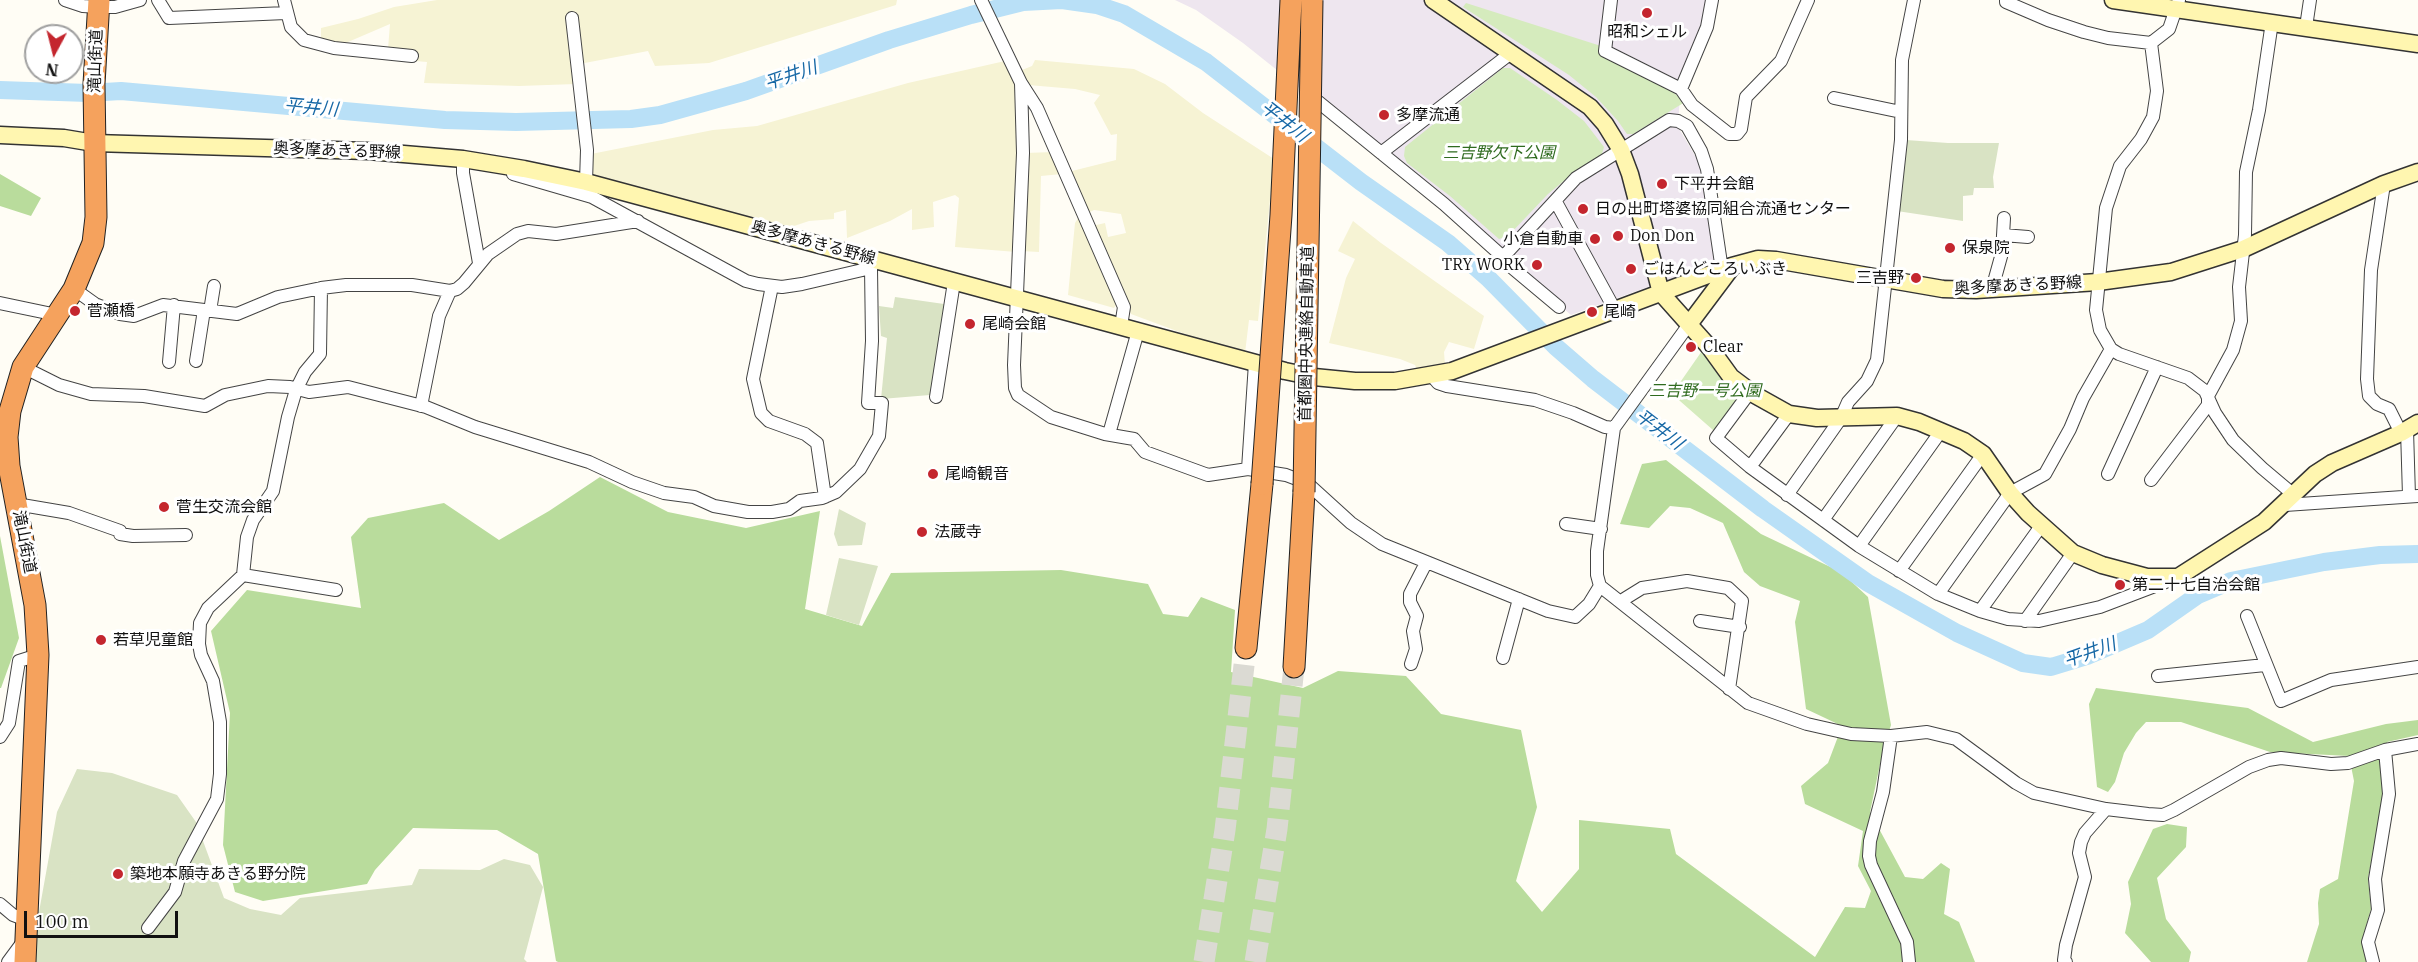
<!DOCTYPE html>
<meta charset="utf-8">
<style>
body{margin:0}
#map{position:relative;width:2418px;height:962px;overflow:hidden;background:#fffdf5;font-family:"IBM Plex Serif",serif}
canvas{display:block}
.north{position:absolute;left:24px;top:24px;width:60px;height:60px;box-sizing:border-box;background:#fff;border:2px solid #a0a0a0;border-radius:50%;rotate:187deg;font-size:16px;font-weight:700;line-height:24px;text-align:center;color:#111}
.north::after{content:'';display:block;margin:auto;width:21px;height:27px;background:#c4262e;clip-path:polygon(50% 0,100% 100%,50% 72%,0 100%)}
.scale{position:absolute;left:24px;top:911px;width:154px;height:27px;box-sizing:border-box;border:3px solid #111;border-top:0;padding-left:8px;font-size:18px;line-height:21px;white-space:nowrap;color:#111;-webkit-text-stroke:4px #fff;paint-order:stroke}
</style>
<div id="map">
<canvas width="2418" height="962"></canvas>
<div class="north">N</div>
<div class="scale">100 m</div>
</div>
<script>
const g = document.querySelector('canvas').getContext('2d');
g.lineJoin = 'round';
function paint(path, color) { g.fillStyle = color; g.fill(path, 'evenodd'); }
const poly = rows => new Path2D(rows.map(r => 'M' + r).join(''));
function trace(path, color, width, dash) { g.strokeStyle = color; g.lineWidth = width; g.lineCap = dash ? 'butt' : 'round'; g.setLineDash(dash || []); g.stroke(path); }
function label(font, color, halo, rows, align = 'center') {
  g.font = font + ' "IBM Plex Serif","Noto Sans JP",serif'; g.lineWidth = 6; g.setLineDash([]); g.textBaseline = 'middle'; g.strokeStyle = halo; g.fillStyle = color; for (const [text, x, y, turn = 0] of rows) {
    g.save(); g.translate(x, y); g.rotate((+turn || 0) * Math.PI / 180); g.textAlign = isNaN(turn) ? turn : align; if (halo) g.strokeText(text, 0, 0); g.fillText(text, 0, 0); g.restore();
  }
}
const industrial = poly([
 [1175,0,1707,0,1703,23,1681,79,1678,127,1703,169,1715,258,1711,264,1571,315,1381,153,1243,43,1196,10]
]);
const farmland = poly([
 [437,0,897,0,896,5,709,63,655,66,648,51,574,65,576,84,519,86,424,83,427,62,415,61,388,49,390,24,341,45,321,39,321,28,358,19,394,7],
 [1035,60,1134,69,1165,84,1203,113,1274,159,1258,321,1249,320,1245,353,1220,347,1131,314,1092,226,1105,223,1108,237,1126,233,1121,214,1094,210,1088,213,1072,171,1116,160,1117,134,1111,135,1094,103,1100,95,1075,89,1028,85,1022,70,1032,66],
 [1005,61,1018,88,1016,252,955,247,959,198,955,195,933,202,934,227,912,230,912,209,890,221,847,238,846,210,834,213,834,219,809,221,785,229,592,177,591,154,713,130,757,126,908,83],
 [1054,152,1062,174,1041,176,1039,252,1021,251,1025,153],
 [1080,215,1117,304,1114,308,1068,295,1075,223],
 [1353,221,1381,243,1484,316,1474,349,1449,342,1444,352,1445,365,1418,372,1415,365,1400,359,1329,343,1346,278,1355,259,1338,251]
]);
const green = poly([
 [1466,3,1601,46,1663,84,1685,102,1633,134,1627,134,1618,121,1596,97,1569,75,1463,7],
 [1503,68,1510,68,1557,100,1584,121,1604,147,1602,154,1577,170,1548,194,1508,236,1499,239,1450,196,1407,163,1404,156,1405,147],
 [1704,348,1741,392,1743,397,1718,430,1713,430,1672,394]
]);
const forest = poly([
 [0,174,41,198,31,216,0,206],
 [1666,460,1761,534,1841,572,1868,597,1891,725,1883,750,1870,812,1905,877,1923,879,1941,863,1950,869,1944,914,1959,922,1975,962,558,962,556,961,538,854,497,830,413,828,375,870,367,884,263,901,235,892,223,845,230,713,211,631,247,590,361,608,351,537,368,518,444,503,499,540,549,511,600,477,668,512,746,528,820,511,805,609,862,626,891,573,1061,570,1148,584,1163,614,1188,617,1201,597,1235,610,1231,672,1303,688,1338,671,1406,676,1441,714,1521,730,1537,807,1516,881,1542,912,1579,869,1579,820,1670,829,1676,854,1815,957,1845,907,1865,908,1871,891,1858,866,1863,831,1805,804,1801,786,1828,763,1842,726,1806,709,1795,622,1800,601,1760,586,1744,572,1723,523,1690,508,1670,506,1649,528,1620,524,1642,464],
 [0,536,19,638,1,688,0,688],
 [2096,688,2248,708,2313,742,2386,724,2418,720,2418,735,2387,742,2383,799,2368,878,2371,909,2362,940,2368,962,2307,962,2319,924,2318,903,2320,889,2338,879,2354,781,2349,756,2270,752,2181,722,2146,722,2136,733,2124,753,2115,782,2108,792,2097,787,2089,704],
 [2167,824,2187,827,2186,847,2157,878,2166,919,2191,952,2189,962,2151,962,2125,933,2131,904,2128,882,2153,829]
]);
const cemetery = poly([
 [1906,140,1948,143,1999,143,1993,177,1994,188,1974,188,1973,195,1963,196,1963,221,1897,211],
 [895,297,944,304,930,395,881,399,887,338,881,336,879,306,893,308],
 [839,509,866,523,862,545,838,546,834,534],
 [839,558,878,566,859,625,826,615],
 [77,769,112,773,177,795,196,822,224,898,250,909,281,915,300,898,412,885,419,869,480,870,504,859,530,865,543,887,524,959,527,962,36,962,37,923,57,812]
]);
const river = poly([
 [0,90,88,93,121,91,445,120,516,122,631,119,660,115,746,91,889,40,971,15,1023,2,1062,0,1097,5,1124,14,1206,62,1361,182,1448,243,1488,278,1556,347,1593,379,1763,509,1868,583,1957,633,2023,663,2051,667,2087,656,2148,630,2198,595,2231,581,2324,562,2380,555,2418,554]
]);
const highwayTunnel = poly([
 [1204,962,1225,830,1246,648],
 [1255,962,1277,829,1294,667]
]);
const street = poly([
 [65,0,83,6,98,7,115,7,140,0],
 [158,0,169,18,286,13],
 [284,0,291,27,304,40,334,48,412,56],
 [981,0,1021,83,1037,108,1124,307,1121,326],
 [1611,0,1605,51,1681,89,1692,105,1729,134,1737,134,1741,129,1746,97,1781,61,1808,0],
 [2006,0,2006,2,2048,20,2084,32,2108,38,2151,43],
 [572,18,587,150,586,182],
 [2306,27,2310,0],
 [1021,83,1023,153,1014,365,1015,388,1018,395,1051,417,1105,434,1134,439,1145,452,1208,475,1248,469,1286,475,1307,483,1351,523,1382,544,1548,611,1575,617,1589,604,1600,586],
 [1681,89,1707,27,1712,0],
 [1834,98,1901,112],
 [1316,100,1444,204,1503,257,1510,266,1559,307],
 [1381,153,1511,53],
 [470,161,463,159,463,173,479,263],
 [513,174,592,197,746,281,758,284,782,287,802,284,871,268,875,261],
 [2384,184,2371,270,2367,379,2369,396,2377,404,2389,409,2401,433],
 [1556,202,1615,310],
 [2003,235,2028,237],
 [1503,257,1576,178,1669,120,1678,121,1687,126,1701,151,1707,169,1722,270],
 [772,286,753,379,761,413,769,421,805,434,817,443,825,497],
 [74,289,95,304,120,314,134,316,163,305,237,314,278,297,321,288,346,285,412,285,450,291,457,289,464,283,488,254,517,234,528,231,556,234,638,221],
 [1992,289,2002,253,2004,218],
 [0,303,57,315],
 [210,311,214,286],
 [1690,323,1614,428,1597,551,1597,575,1600,586,1748,703,1807,724,1851,734,1891,736,1927,732,1956,739,2016,783,2034,793,2106,809,2148,814,2163,815,2174,810,2249,767,2268,760,2281,758,2331,764,2348,763,2385,750,2418,744],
 [2111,349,2119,354,2188,378,2205,391,2215,413,2233,440,2262,468,2294,495],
 [196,361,204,310],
 [169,362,174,305],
 [23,367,59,385,91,394,144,396,205,406,225,395,268,386,290,387,309,392,348,387,426,407,475,427,589,462,632,482,664,493,694,497,714,506,748,512,772,512,789,509,800,501,822,498,836,492,860,469,879,436,882,403,868,403,872,341,871,268],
 [1432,376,1438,383,1447,386,1535,400,1573,413,1605,427,1614,428],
 [1750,392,1716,438,1750,467,1859,546,1938,594,1980,611,2008,619,2039,621,2100,607,2171,580],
 [936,397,954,282],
 [421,406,439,316,450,291],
 [2407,430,2409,496],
 [1109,434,1138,331],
 [1750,467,1789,414],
 [1248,469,1255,363],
 [2108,474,2157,367],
 [2151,480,2208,405,2208,396,2233,350,2241,321,2239,287,2245,235,2246,172,2259,110,2272,22],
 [1787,495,1841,418,1848,402,1867,381,1877,360,1901,140,1902,60,1914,0],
 [16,504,69,513,120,531,120,534,133,536,186,535],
 [2285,505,2418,496],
 [1823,520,1897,416],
 [1566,524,1601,529],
 [1859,546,1941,431],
 [1899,571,1983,454],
 [243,575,336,590],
 [1938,594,2010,493,2045,474,2070,429,2083,398,2111,349,2100,330,2096,310,2106,208,2120,166,2141,139,2153,117,2157,91,2151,43,2169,29,2179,0],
 [1621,601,1642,588,1687,581,1728,588,1742,601,1729,689],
 [1980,611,2041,526],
 [2247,616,2281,701,2331,680,2418,667],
 [1700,621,1740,627],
 [2025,621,2073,553],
 [1503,658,1519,599],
 [1411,664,1416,649,1413,631,1417,616,1410,602,1410,594,1426,563],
 [2158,676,2265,665],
 [1891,736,1883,792,1870,841,1869,856,1871,865,1907,942,1909,962],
 [0,737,9,723,19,661,38,655],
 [0,904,13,915,26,920],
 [148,928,175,892,184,861,217,799,220,774,220,722,213,681,201,655,199,644,200,623,208,608,243,575,247,537,253,520,273,491,288,417,296,390,305,372,320,354,321,288],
 [8,962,25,939],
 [2066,962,2064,960,2066,945,2085,877,2079,853,2081,842,2085,833,2106,809],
 [2373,962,2368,942,2378,910,2375,879,2389,794,2385,750]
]);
const secondary = poly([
 [1433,0,1590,107,1605,124,1621,150,1630,174,1661,293,1710,348,1731,377,1755,395,1789,414,1817,418,1897,416,1919,422,1964,441,1983,454,2010,493,2028,513,2073,553,2102,565,2147,577,2178,577,2264,522,2315,474,2332,463,2401,433,2418,423],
 [2113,0,2418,44],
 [0,135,64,138,94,143,368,151,463,159,524,169,586,182,731,221,1285,371,1314,377,1355,381,1395,381,1452,371,1732,266,1758,259,1776,260,1943,289,1976,290,2098,282,2171,272,2243,249,2384,184,2418,172],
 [1690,323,1732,267]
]);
const highway = poly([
 [1246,648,1262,484],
 [1294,667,1304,492],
 [25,962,38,655,35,605,9,466,7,437,10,411,23,367,74,289,93,243,96,217,94,84,99,0]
]);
const highwayBridge = poly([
 [1262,484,1281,215,1291,0],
 [1304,492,1312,0]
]);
const markers = [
 [1647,13,6,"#c4262e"],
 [1384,115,6,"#c4262e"],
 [1662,184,6,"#c4262e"],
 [1583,209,6,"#c4262e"],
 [1618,236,6,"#c4262e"],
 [1595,239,6,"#c4262e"],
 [1950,248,6,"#c4262e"],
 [1537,265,6,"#c4262e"],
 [1631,269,6,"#c4262e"],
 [1916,278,6,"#c4262e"],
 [75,311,6,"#c4262e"],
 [1592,312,6,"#c4262e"],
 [970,324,6,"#c4262e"],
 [1691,347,6,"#c4262e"],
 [933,474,6,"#c4262e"],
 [164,507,6,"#c4262e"],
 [922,532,6,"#c4262e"],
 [2120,585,6,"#c4262e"],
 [101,640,6,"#c4262e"],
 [118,874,6,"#c4262e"]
];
const poiNames = [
 ["昭和シェル",1647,32,"center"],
 ["多摩流通",1396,115],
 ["下平井会館",1674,184],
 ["日の出町塔婆協同組合流通センター",1595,209],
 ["Don Don",1630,236],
 ["小倉自動車",1583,239,"right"],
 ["保泉院",1962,248],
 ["TRY WORK",1525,265,"right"],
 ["ごはんどころいぶき",1643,269],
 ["三吉野",1904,278,"right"],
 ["菅瀬橋",87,311],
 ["尾崎",1604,312],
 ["尾崎会館",982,324],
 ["Clear",1703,347],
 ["尾崎観音",945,474],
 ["菅生交流会館",176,507],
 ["法蔵寺",934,532],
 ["第二十七自治会館",2132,585],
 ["若草児童館",113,640],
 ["築地本願寺あきる野分院",130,874]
];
const streetNames = [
 ["滝山街道",96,61,-88],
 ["奥多摩あきる野線",337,151,2],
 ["奥多摩あきる野線",813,243,15],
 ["奥多摩あきる野線",2018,286,-3],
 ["首都圏中央連絡自動車道",1307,334,-89],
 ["滝山街道",24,542,79]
];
const parkNames = [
 ["三吉野欠下公園",1499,153],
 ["三吉野一号公園",1705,391]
];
const waterNames = [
 ["平井川",791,76,-19],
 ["平井川",311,108,5],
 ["平井川",1284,122,38],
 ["平井川",1659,430,37],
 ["平井川",2090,653,-20]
];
paint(industrial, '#eee6ef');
paint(farmland, '#f6f3d4');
paint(green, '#d5ebbd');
paint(forest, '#b9dc9c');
paint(cemetery, '#d9e3c4');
trace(river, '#b9e0f7', 18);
trace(highwayTunnel, '#dbdad3', 21, [21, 10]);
trace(street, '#444', 14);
trace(secondary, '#333', 19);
trace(highway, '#222', 23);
trace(street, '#fff', 12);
trace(secondary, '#fff6b0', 16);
trace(highway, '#f5a25d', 21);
trace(highwayBridge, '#222', 23, []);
trace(highwayBridge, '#f5a25d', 21);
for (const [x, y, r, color] of markers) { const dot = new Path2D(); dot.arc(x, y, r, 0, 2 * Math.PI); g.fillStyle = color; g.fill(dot); trace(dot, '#fff', 2); }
label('16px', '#111', '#fff', poiNames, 'left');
label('16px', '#111', '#fff', streetNames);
label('italic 16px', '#2f6b1f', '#fff', parkNames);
label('italic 18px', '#1768a6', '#fff', waterNames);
</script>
